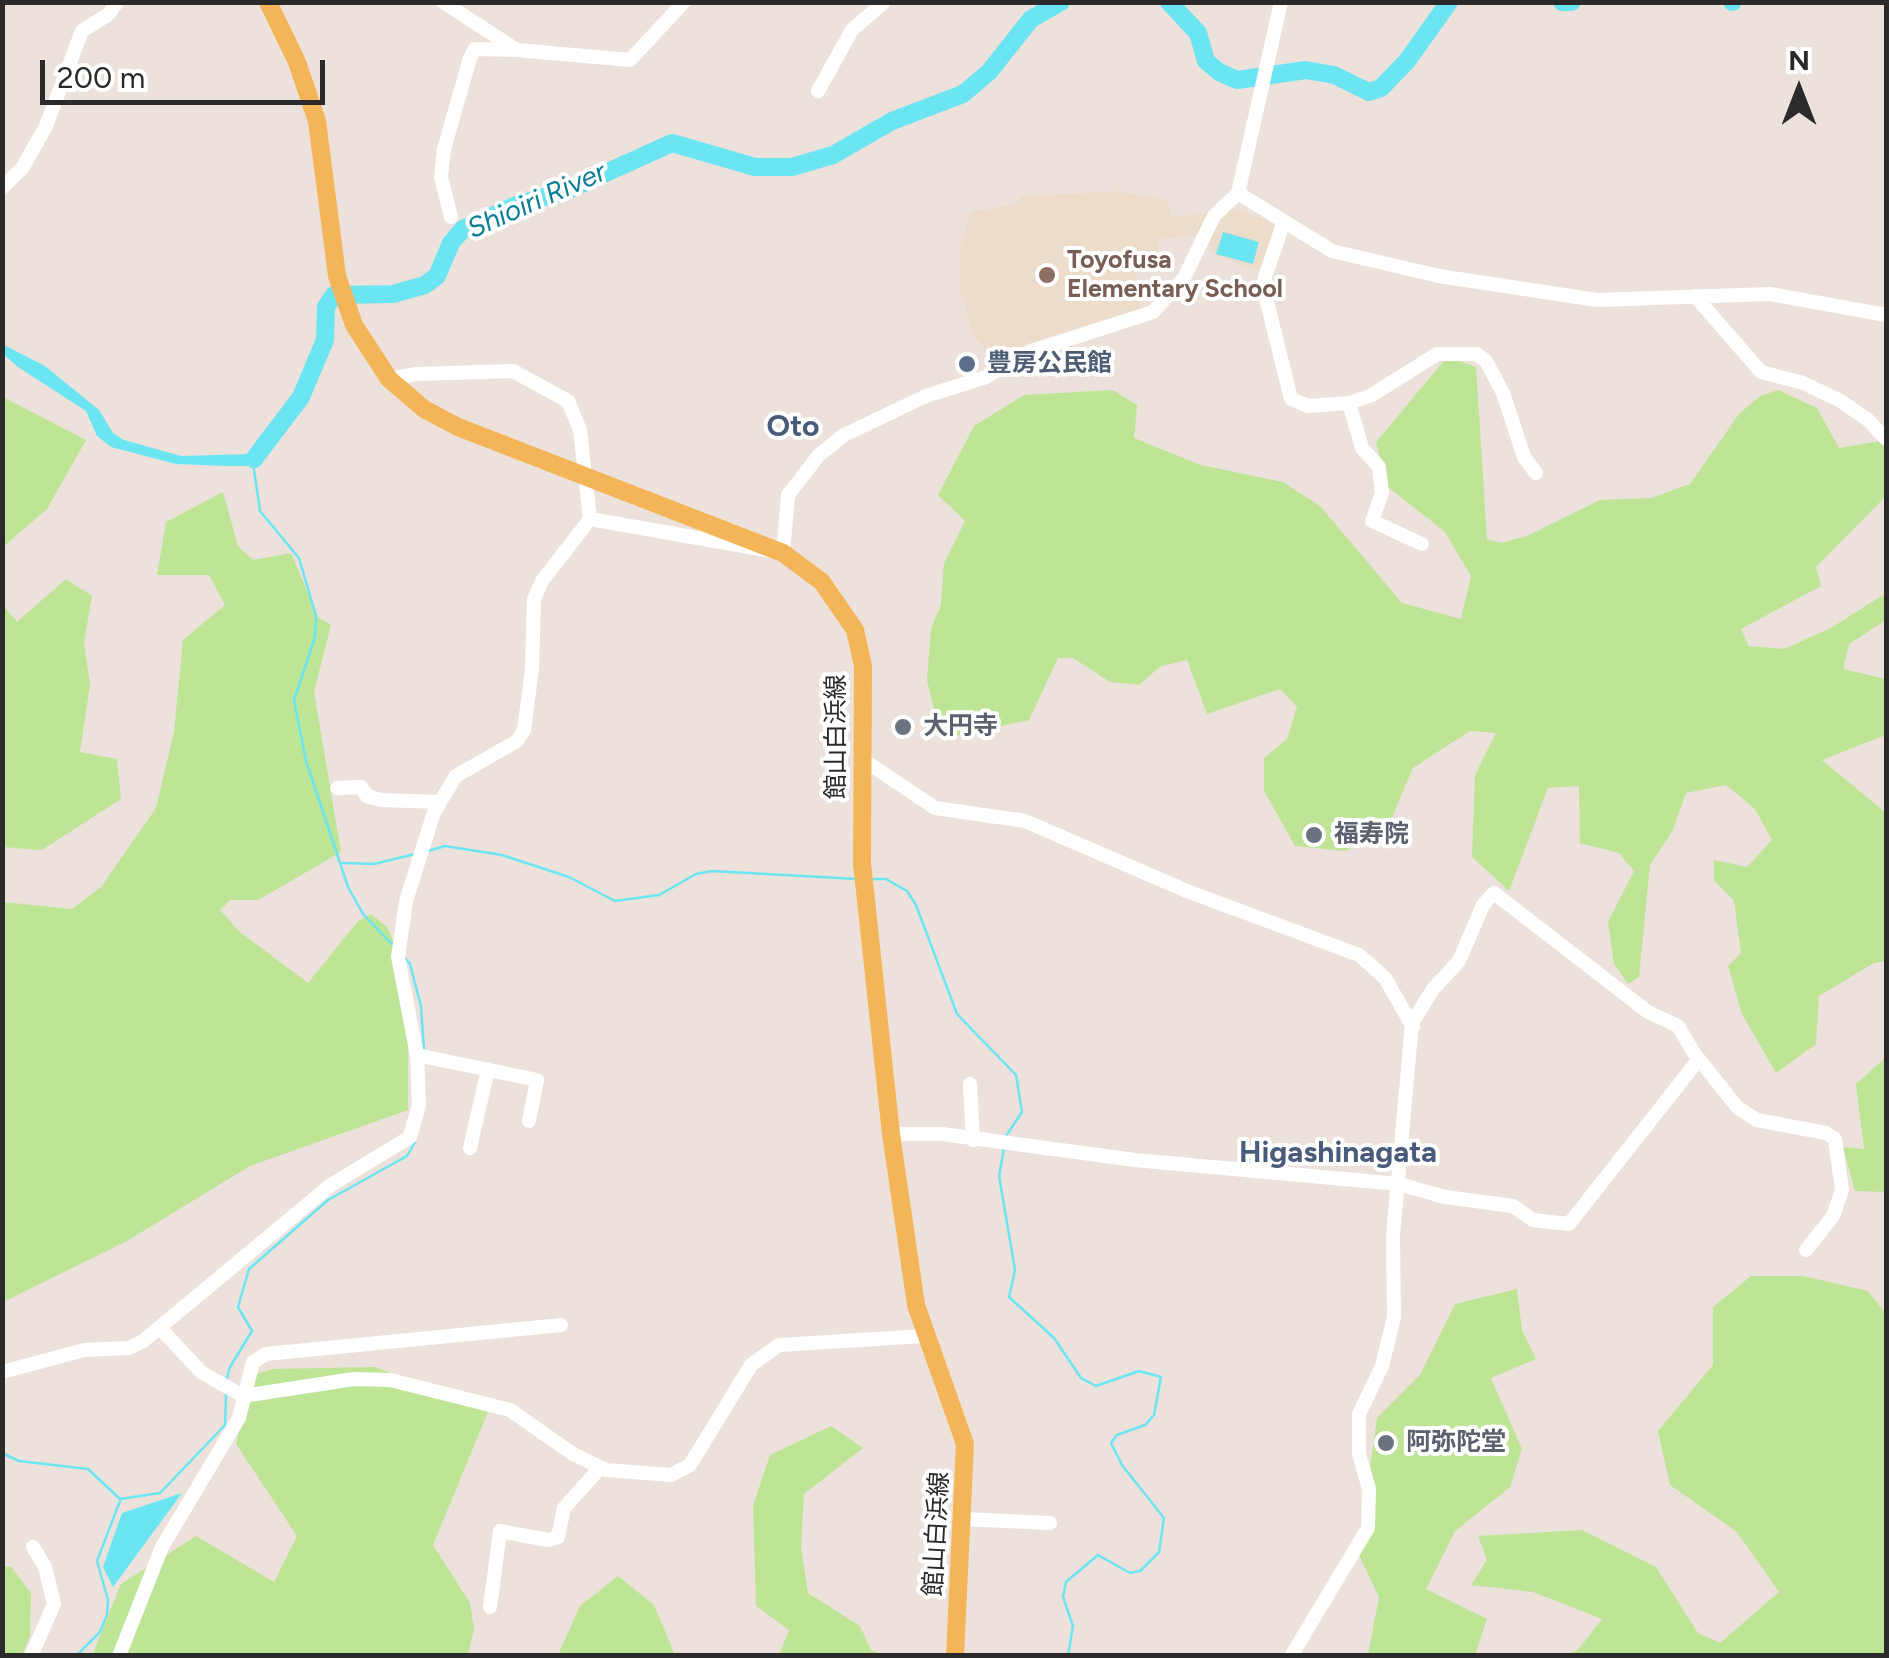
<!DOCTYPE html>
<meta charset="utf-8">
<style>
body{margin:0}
#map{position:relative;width:1889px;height:1658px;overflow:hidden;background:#ece2db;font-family:Figtree,sans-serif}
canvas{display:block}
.frame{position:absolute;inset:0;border:5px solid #2a2a2a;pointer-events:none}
.north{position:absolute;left:1749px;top:40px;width:100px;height:100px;-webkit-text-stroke:8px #fff;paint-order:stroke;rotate:0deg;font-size:28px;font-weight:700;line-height:40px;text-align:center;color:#2a2a2a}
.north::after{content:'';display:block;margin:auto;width:35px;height:45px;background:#2a2a2a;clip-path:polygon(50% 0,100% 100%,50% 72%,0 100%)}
.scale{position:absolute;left:40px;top:60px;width:285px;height:45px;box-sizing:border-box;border:5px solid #2a2a2a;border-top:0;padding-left:12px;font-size:30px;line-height:35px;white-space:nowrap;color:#2a2a2a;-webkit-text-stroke:8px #fff;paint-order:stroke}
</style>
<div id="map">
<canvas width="1889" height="1658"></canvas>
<div class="frame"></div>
<div class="north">N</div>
<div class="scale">200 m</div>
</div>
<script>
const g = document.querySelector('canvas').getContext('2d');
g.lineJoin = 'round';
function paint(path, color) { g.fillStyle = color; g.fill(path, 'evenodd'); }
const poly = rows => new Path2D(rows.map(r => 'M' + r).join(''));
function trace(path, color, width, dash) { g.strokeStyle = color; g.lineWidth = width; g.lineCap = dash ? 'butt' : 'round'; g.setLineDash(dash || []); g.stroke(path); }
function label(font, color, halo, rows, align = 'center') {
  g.font = font + ' Figtree,"Noto Sans JP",sans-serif'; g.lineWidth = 8; g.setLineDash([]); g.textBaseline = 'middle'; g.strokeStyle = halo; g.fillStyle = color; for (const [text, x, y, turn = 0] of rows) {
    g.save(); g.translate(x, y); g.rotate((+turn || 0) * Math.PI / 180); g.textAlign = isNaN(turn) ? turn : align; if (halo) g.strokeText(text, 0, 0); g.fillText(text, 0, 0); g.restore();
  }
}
const education = poly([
 [1117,191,1167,201,1172,216,1223,213,1232,208,1266,220,1277,227,1261,271,1215,255,1201,229,1196,236,1167,238,1158,241,1158,254,1132,255,1141,309,1028,343,1007,359,989,363,986,351,972,333,960,289,960,247,971,212,1016,204,1022,197]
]);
const green = poly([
 [1447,357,1476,367,1487,539,1501,543,1527,536,1600,500,1651,498,1690,484,1739,414,1760,396,1778,390,1817,408,1839,448,1886,440,1886,496,1816,567,1821,586,1741,629,1749,646,1784,649,1831,628,1886,593,1886,620,1849,644,1843,669,1886,679,1886,735,1822,760,1886,813,1886,961,1874,963,1819,996,1816,1044,1776,1073,1742,1014,1728,966,1741,953,1734,901,1714,880,1714,860,1747,867,1772,840,1755,809,1726,785,1686,793,1673,830,1650,865,1639,977,1628,984,1614,964,1608,922,1634,871,1619,853,1580,843,1579,786,1548,788,1509,891,1472,857,1475,775,1496,733,1470,731,1413,768,1387,829,1345,851,1295,846,1264,791,1264,758,1287,739,1297,707,1280,689,1207,714,1187,660,1161,666,1139,685,1110,682,1073,658,1058,658,1029,720,950,737,935,714,927,680,931,628,941,605,944,563,965,521,938,495,974,426,1024,395,1113,390,1137,405,1134,438,1201,465,1283,482,1320,506,1402,603,1461,619,1471,576,1445,532,1388,487,1376,442],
 [3,397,86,440,47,509,3,547],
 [223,492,238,546,253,560,291,553,318,617,331,625,314,692,341,852,258,900,230,900,220,910,240,932,308,983,358,921,371,914,387,927,408,974,408,1110,250,1166,127,1241,3,1302,3,902,72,909,101,887,156,808,174,732,183,640,225,605,209,575,157,575,166,522],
 [66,579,92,596,84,642,90,685,80,752,117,759,121,799,42,850,3,847,3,605,17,622],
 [1886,1057,1886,1192,1855,1191,1843,1147,1864,1149,1856,1084],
 [1751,1276,1803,1276,1868,1291,1886,1314,1886,1655,1564,1655,1578,1650,1602,1619,1533,1592,1471,1585,1487,1560,1478,1536,1582,1530,1656,1567,1698,1633,1720,1643,1779,1592,1737,1532,1670,1485,1658,1431,1713,1365,1713,1307],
 [1517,1289,1522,1330,1536,1359,1491,1378,1522,1449,1510,1487,1455,1531,1426,1589,1487,1619,1475,1655,1368,1655,1379,1597,1358,1553,1377,1418,1420,1375,1455,1304],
 [375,1367,488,1412,433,1545,470,1603,474,1629,468,1655,92,1656,121,1584,196,1536,274,1582,297,1536,236,1444,253,1375,273,1369],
 [831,1426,863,1448,804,1494,801,1547,808,1593,860,1626,871,1650,883,1655,779,1655,789,1630,756,1606,753,1506,770,1455],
 [3,1566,11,1567,31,1593,30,1636,22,1655,3,1655],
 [618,1576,654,1605,675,1655,558,1655,580,1606]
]);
const water = poly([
 [1223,232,1259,242,1253,264,1216,254],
 [2,344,45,366,99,410,113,433,124,440,181,456,251,454,267,443,264,451,251,466,227,466,176,464,111,447,97,436,86,411,18,367,3,354],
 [182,1493,113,1587,103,1567,122,1513]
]);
const stream = poly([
 [253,463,260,511,299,558,316,616,315,637,294,700,306,761,348,887,363,914,392,944],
 [428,851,445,846,502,855,569,877,615,901,659,895,696,874,712,871,857,879],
 [343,863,374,864,415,854],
 [870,879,886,879,907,891,916,905,957,1014,1016,1075,1022,1112,1006,1136],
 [404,957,410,964,421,1006,424,1050],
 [1004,1148,999,1176,1015,1270,1009,1297,1054,1338,1081,1378,1096,1386,1139,1371,1161,1377,1154,1415,1145,1425,1117,1435,1111,1443,1122,1465,1164,1518,1159,1552,1140,1571,1130,1573,1098,1555,1066,1582,1063,1597,1073,1626,1068,1656],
 [226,1382,230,1367,252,1331,238,1307,249,1269,328,1200,407,1156,415,1142],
 [2,1453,19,1461,88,1469,120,1499,160,1493,225,1425,226,1395],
 [76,1656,100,1632,107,1615,108,1600,97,1561,120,1501]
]);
const river = poly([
 [1169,2,1198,33,1206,61,1219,72,1237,80,1306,70,1334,75,1369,92,1381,88,1407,61,1449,2],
 [1562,2,1572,2],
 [1732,2,1733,2],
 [254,459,301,397,325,340,326,307,334,295,393,294,425,285,437,276,451,243,463,229,517,205,568,190,672,143,755,167,792,167,833,155,892,121,963,94,989,72,1031,19,1061,2]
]);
const minor = poly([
 [443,2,517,50,630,60,684,2],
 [818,91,852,30,884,2],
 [2,188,23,167,46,126,82,31,109,14,117,2],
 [1238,193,1332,251,1439,276,1597,300,1770,294,1886,315],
 [451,217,441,177,444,149,470,58,475,49,516,50],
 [1283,224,1265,277,1266,298,1291,399,1308,406,1349,403,1372,395,1437,354,1477,354,1486,361,1503,393,1524,457,1536,473],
 [1695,296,1761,372,1803,383,1839,400,1868,420,1886,439],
 [1349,403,1362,448,1379,467,1382,493,1372,521,1422,544],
 [590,519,783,553,788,495,819,455,844,435,926,396,986,377,1029,352,1153,312,1184,278,1214,216,1238,193,1281,2],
 [862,759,935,808,1025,821,1187,891,1359,955,1385,978,1413,1027],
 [337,788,361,787,367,796,381,800,440,802],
 [417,1055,537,1080,529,1121],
 [970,1084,973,1140],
 [891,1134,942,1134,1135,1160,1399,1184,1445,1197,1513,1206,1533,1220,1569,1224,1699,1059],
 [470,1148,488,1069],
 [161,1329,201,1372,243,1396,354,1379,390,1380,510,1410,573,1454,606,1470,671,1475,690,1465,751,1365,779,1345,924,1336],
 [2,1372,84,1350,129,1348,143,1341,331,1185,410,1137,419,1105,417,1055,398,957,406,901,434,812,456,776,517,741,524,730,532,669,534,599,542,581,590,519,580,430,568,401,513,371,417,374,389,379],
 [963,1519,1050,1523],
 [490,1607,500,1531,548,1540,558,1537,564,1508,600,1468],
 [31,1656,54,1604,45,1567,33,1547],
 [119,1656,162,1547,239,1418,253,1362,266,1354,561,1325],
 [1291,1656,1368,1528,1369,1489,1359,1454,1359,1414,1382,1366,1394,1317,1393,1236,1412,1023,1433,989,1459,961,1483,905,1494,893,1648,1012,1678,1026,1694,1053,1738,1108,1757,1120,1826,1133,1835,1139,1842,1190,1833,1216,1806,1250]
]);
const major = poly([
 [268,2,297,62,317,121,337,276,354,325,389,379,424,409,458,427,783,553,822,582,855,630,863,666,862,863,891,1134,916,1305,965,1444,955,1656]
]);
const markers = [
 [1047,275,10,"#8d6e63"],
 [967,364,10,"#5c6f8a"],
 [903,727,10,"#6b7280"],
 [1314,835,10,"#6b7280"],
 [1386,1443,10,"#6b7280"]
];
const educationNames = [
 ["Toyofusa",1067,261],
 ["Elementary School",1067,290]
];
const serviceNames = [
 ["豊房公民館",987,364]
];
const worshipNames = [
 ["大円寺",923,727],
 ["福寿院",1334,835],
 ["阿弥陀堂",1406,1443]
];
const streetNames = [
 ["館山白浜線",837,737,-90],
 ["館山白浜線",937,1534,-87]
];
const waterNames = [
 ["Shioiri River",537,201,-24]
];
const quarterNames = [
 ["Oto",793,427],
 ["Higashinagata",1338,1153]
];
paint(education, '#eedcca');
paint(green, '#bee496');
paint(water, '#6be5f1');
trace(stream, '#6be5f1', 2.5);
trace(river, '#6be5f1', 18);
trace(minor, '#fff', 14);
trace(major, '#f4b559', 18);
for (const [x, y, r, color] of markers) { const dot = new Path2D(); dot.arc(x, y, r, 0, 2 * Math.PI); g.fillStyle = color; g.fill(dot); trace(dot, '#fff', 4); }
label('bold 25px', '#785e54', '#fff', educationNames, 'left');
label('bold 25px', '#4e5e75', '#fff', serviceNames, 'left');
label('bold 25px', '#5b616d', '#fff', worshipNames, 'left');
label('25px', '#2a2a2a', '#fff', streetNames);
label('italic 28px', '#0a7e97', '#fff', waterNames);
label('bold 30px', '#495b7b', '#fff', quarterNames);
</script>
